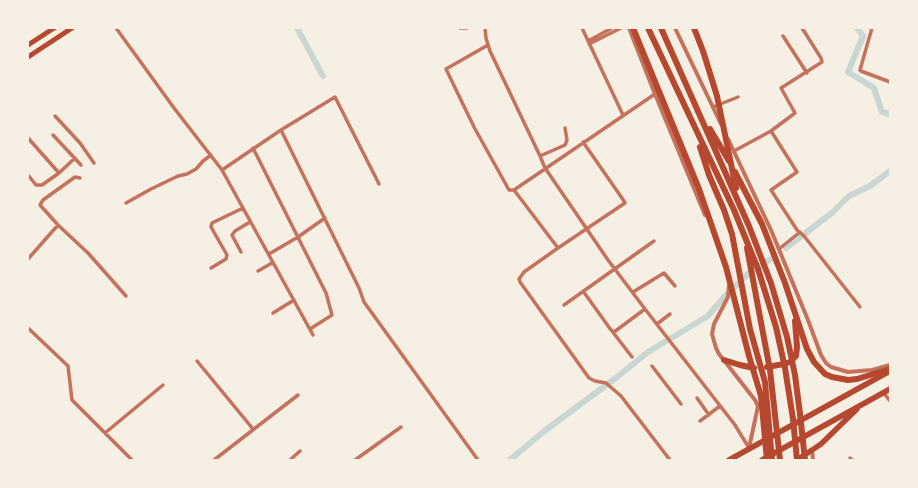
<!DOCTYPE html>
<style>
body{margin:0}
#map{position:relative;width:918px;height:488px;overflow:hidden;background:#f6efe4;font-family:"IBM Plex Serif",serif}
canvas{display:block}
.frame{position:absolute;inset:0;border:29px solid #f6efe4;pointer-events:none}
</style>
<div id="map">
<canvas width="918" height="488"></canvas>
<div class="frame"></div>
</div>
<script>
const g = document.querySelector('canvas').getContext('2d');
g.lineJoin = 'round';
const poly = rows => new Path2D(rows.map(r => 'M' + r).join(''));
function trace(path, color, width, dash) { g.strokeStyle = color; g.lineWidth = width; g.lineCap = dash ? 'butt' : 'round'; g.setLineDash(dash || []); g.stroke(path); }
const canal = poly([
 [297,28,323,76],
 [857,28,863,36,848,72,874,88,882,112,890,114],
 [786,248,833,212,849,196,870,186,890,171],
 [510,460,543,432,617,377,648,352,708,316,725,296,749,273,771,259]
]);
const minor = poly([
 [116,28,174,108,222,170,313,335],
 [460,28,467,28],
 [485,28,486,38,490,51,540,156,545,168,608,260,645,309,735,425,749,448],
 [582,28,623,115],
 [802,28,821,58,822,62,781,88,795,113,771,131,797,172,771,190,797,230,804,236,860,307],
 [872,28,860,70,861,71,890,82],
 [783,36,807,73],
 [588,41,612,28],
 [589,44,621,28],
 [488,45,446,69,474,127,509,190,514,190,655,94],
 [713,107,738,97],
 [55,116,80,143,94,163],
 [281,130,359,288,364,302,478,460],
 [53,135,81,165],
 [28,138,59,173],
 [583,142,624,201,625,203,558,248,524,272,519,279,520,282,589,378,595,381,606,383,621,396,670,460],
 [253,148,326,293,332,315,310,329],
 [734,151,771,131],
 [540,156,565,145,567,140,565,128],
 [222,170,281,130,335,97,379,184],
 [28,175,36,185,42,185,59,173,75,158],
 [80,178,75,177,43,200,40,205,58,225,88,253,126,296],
 [514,190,558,248],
 [126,203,151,189,178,176,187,174,196,169,203,161,211,155],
 [779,249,800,232],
 [241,252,232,235,235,231,250,222],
 [269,254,298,237,325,218],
 [28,259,58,225],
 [211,268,226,259,227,255,211,227,212,223,243,208],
 [258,271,272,263],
 [583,291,611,330,614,332,645,309],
 [633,292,664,273,675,286],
 [564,305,654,241],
 [273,313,294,300],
 [657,324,670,314],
 [28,328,68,366,72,400,132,460],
 [612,331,632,357],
 [197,361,253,429],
 [652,366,681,404],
 [883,392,890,401],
 [697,398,709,415],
 [700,421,720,406],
 [105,433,163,385],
 [850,458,852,460],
 [214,460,298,395],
 [290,460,300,451],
 [355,460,401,427]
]);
const tertiary = poly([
 [629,28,655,94,705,215],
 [675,28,721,124],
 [728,139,771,230,808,320,821,355,826,363,831,367,848,372,872,370,890,365],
 [729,285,728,297,714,324,712,334,716,348,719,354,755,400,758,406,749,448],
 [812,450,813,460]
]);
const secondary = poly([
 [28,45,54,28],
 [28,57,72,28]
]);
const primary = poly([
 [729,460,890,371],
 [762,460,890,389],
 [797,460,821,444,857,409]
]);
const motorway = poly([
 [633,28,699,189,726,267,749,356,761,396,767,460],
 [648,28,734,210,758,269,776,327,785,368,793,419,797,460],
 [661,28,749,226,771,283,787,337,795,375,800,414,805,460],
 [694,28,703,51,717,96,736,188],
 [710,129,729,161],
 [700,147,709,175,724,210,732,234,750,329,765,382,772,460],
 [735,172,762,224,785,283,807,349,814,362,825,374,832,377,848,380,857,379,890,369],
 [747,248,770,370,780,460],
 [724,360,740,365,754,368],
 [767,367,784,364,790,362,796,356,797,347,795,321]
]);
trace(canal, '#c9d6d2', 6);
trace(minor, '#c5725c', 3.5);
trace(tertiary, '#c5725c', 4);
trace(secondary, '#b5482f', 5);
trace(primary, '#b5482f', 5.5);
trace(motorway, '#b5482f', 6);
</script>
